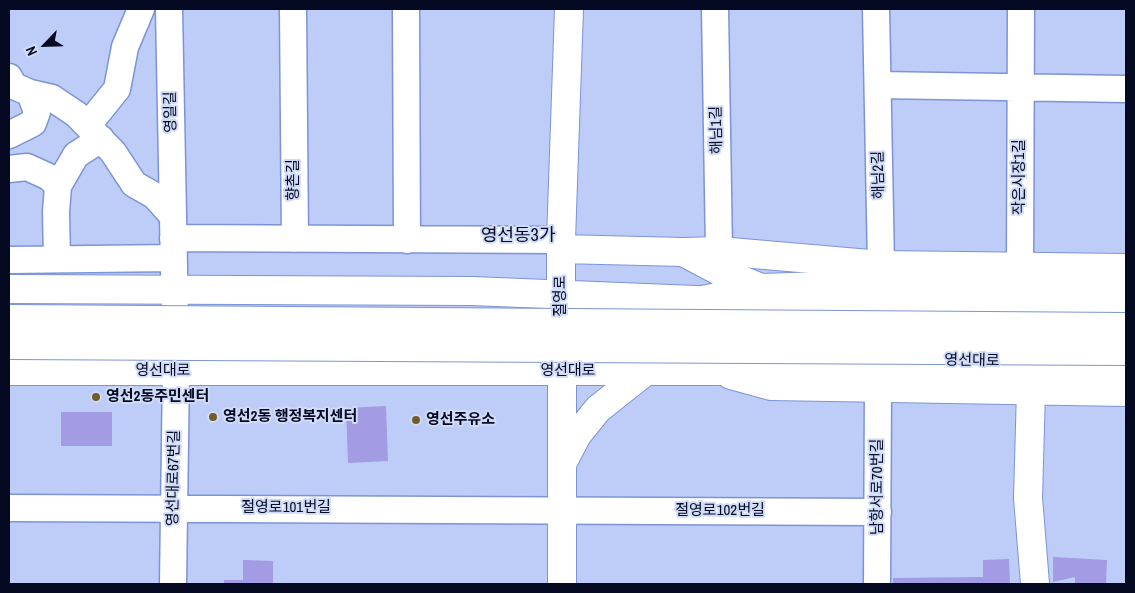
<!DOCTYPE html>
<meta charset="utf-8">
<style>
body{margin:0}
#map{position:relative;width:1135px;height:593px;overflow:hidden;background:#bdcdf8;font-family:"Archivo Narrow",sans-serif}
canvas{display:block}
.frame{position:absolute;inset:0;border:10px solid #040921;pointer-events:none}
.north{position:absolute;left:20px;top:20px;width:50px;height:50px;-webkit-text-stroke:4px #cfdbf7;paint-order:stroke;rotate:246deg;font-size:14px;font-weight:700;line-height:20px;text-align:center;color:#040921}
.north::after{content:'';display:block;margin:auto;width:18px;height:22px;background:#040921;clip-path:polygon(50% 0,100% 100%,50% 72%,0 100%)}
</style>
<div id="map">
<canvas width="1135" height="593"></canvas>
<div class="frame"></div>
<div class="north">N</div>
</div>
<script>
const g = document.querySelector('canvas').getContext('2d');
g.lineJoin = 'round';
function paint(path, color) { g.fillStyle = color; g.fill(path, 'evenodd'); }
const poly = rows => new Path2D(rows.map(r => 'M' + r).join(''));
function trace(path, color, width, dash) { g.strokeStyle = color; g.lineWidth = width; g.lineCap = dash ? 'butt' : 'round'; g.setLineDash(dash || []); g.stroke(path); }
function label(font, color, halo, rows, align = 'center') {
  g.font = font + ' "Archivo Narrow","Noto Sans KR",sans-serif'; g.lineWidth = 4; g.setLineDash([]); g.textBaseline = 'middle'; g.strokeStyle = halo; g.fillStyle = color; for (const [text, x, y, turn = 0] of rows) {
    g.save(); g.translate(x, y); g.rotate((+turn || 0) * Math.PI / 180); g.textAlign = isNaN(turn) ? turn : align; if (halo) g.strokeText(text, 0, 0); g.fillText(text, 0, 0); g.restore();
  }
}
const building = poly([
 [386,406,388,461,348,463,346,408],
 [61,412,112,412,112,446,61,446],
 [1053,557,1107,560,1106,584,1075,584,1075,577,1053,582],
 [1009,559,1010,584,893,584,893,578,983,577,983,560],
 [243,560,273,561,273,584,224,584,224,580,243,580]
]);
const minor = poly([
 [169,9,176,371,173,584],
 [293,9,295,239],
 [406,9,407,240],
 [715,9,719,251],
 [876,9,881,265],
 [9,77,14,86,30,93,52,98,76,114,113,152,134,184,155,196,172,215],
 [878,85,1126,89],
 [88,125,117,89,125,47,141,9],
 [9,135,33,123,37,112,30,93],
 [9,169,27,167,49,177,58,186],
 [173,238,561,240],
 [57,259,56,212,58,186,76,155,101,139],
 [9,260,173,258],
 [1020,267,1021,9],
 [9,508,878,512],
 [877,584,878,389]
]);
const major = poly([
 [561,249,683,252,719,251,881,265,1126,268],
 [9,289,472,291,770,303,1126,310],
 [561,312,561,240,569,9],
 [9,371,715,371,739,365],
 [731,375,771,386,1126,392],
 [1031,390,1028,498,1035,584],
 [563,462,577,435,598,409,646,371],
 [562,584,562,353]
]);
const highway = poly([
 [683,252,717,270,761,288],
 [703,300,761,288,825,286,1126,292],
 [715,371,1126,375]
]);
const highwayBridge = poly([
 [9,319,1126,327],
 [9,345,1126,351]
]);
const markers = [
 [96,397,5,"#705d2b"],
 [213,417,5,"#705d2b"],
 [416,420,5,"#705d2b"]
];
const streetNames = [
 ["영일길",171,112,-91],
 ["해님1길",717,130,-91],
 ["해님2길",879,175,-91],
 ["작은시장1길",1020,177,-90],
 ["향촌길",294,180,-90],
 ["절영로",561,296,-90],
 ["영선대로",972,361,1],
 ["영선대로",163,371],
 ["영선대로",568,371],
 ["영선대로67번길",174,478,-89],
 ["남항서로70번길",878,487,-90],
 ["절영로101번길",286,508],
 ["절영로102번길",720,511]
];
const poiNames = [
 ["영선2동주민센터",106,397],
 ["영선2동 행정복지센터",223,417],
 ["영선주유소",426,420]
];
const quarterNames = [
 ["영선동3가",518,236]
];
paint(building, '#a39be3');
trace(minor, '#7c94d7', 29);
trace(major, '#7c94d7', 30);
trace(highway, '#7c94d7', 30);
trace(minor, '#fff', 26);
trace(major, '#fff', 28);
trace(highway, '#fff', 28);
trace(highwayBridge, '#7c94d7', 30, []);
trace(highwayBridge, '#fff', 28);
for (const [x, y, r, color] of markers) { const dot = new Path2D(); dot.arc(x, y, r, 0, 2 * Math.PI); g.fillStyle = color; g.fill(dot); trace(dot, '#cfdbf7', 2); }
label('15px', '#040921', '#cfdbf7', streetNames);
label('bold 15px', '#040921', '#cfdbf7', poiNames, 'left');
label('18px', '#040921', '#cfdbf7', quarterNames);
</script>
